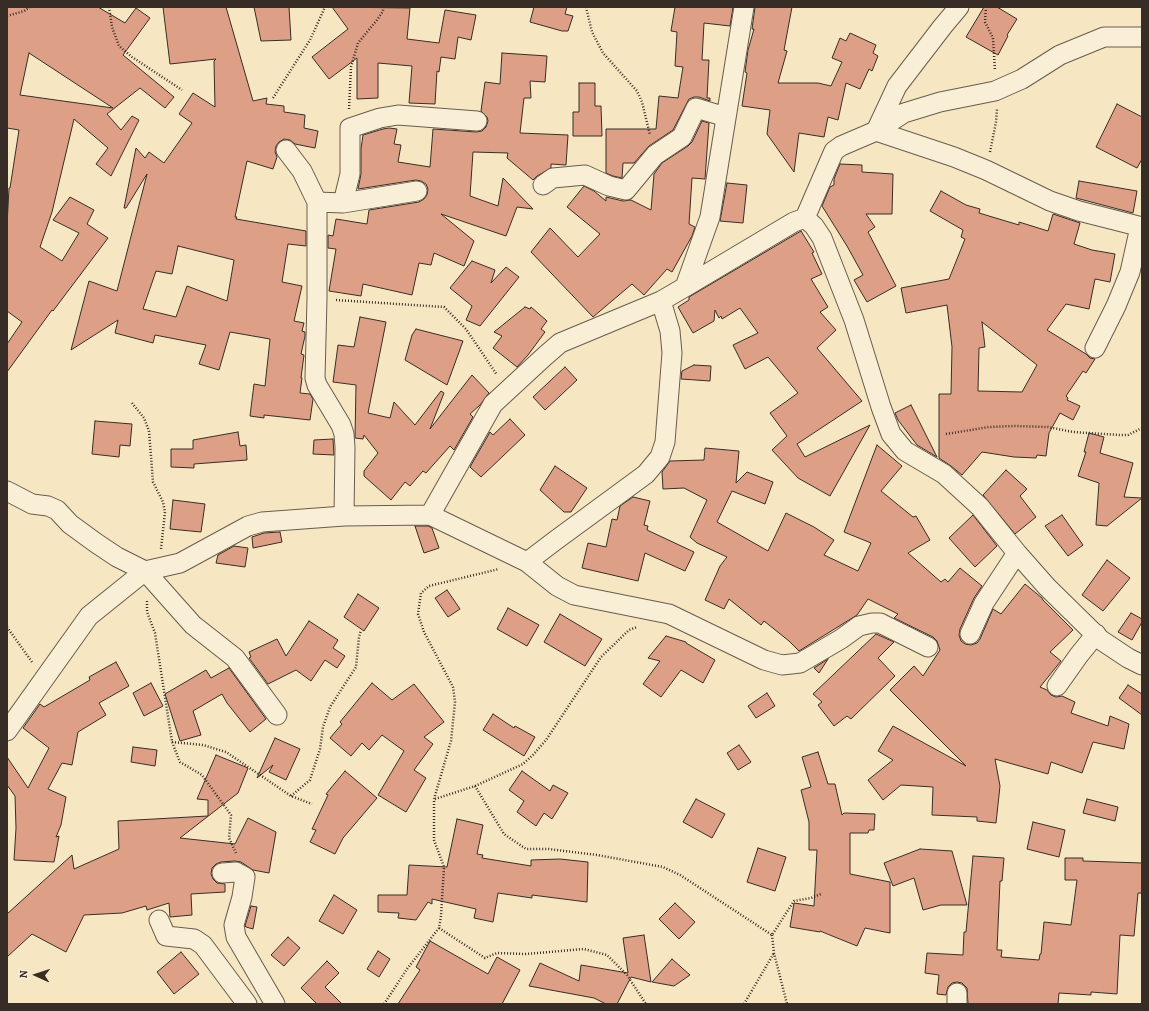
<!DOCTYPE html>
<style>
body{margin:0}
#map{position:relative;width:1149px;height:1011px;overflow:hidden;background:#f6e7c2;font-family:Alegreya,serif}
canvas{display:block}
.frame{position:absolute;inset:0;border:8px solid #382d26;pointer-events:none}
.north{position:absolute;left:16px;top:955px;width:40px;height:40px;-webkit-text-stroke:3px #f9efd7;paint-order:stroke;rotate:273deg;font-size:11px;font-weight:700;line-height:16px;text-align:center;color:#382d26}
.north::after{content:'';display:block;margin:auto;width:14px;height:18px;background:#382d26;clip-path:polygon(50% 0,100% 100%,50% 72%,0 100%)}
</style>
<div id="map">
<canvas width="1149" height="1011"></canvas>
<div class="frame"></div>
<div class="north">N</div>
</div>
<script>
const g = document.querySelector('canvas').getContext('2d');
g.lineJoin = 'round';
function paint(path, color) { g.fillStyle = color; g.fill(path, 'evenodd'); }
const poly = rows => new Path2D(rows.map(r => 'M' + r).join(''));
function trace(path, color, width, dash) { g.strokeStyle = color; g.lineWidth = width; g.lineCap = dash ? 'butt' : 'round'; g.setLineDash(dash || []); g.stroke(path); }
const building = poly([
 [7,7,98,7,125,23,136,8,150,18,123,55,174,97,165,108,140,88,107,114,121,130,132,116,139,120,111,176,96,164,108,148,74,119,52,212,40,247,62,261,79,233,53,220,70,197,94,210,87,224,108,238,53,311,52,310,7,372,7,344,22,322,7,311,7,225,9,188,10,188,19,130,7,128,7,7],
 [29,53,113,108,20,95,29,53],
 [163,7,226,7,253,101,267,98,266,104,284,106,284,112,305,115,304,128,318,131,315,148,295,144,290,140,284,139,279,142,276,146,275,152,277,157,273,169,247,161,235,217,237,217,236,219,306,231,306,246,288,244,282,282,302,286,294,321,304,323,302,331,305,332,305,336,301,354,304,355,301,378,302,378,300,393,310,394,313,399,310,420,264,415,264,418,250,416,254,384,265,386,270,339,230,332,219,370,199,364,206,345,155,335,153,343,115,333,118,320,71,350,89,281,117,291,147,174,126,208,124,208,136,148,145,158,149,152,164,163,192,123,179,114,193,93,215,107,214,61,216,59,170,64,163,7],
 [178,246,234,260,227,301,187,286,176,317,143,309,156,271,172,274,178,246],
 [254,7,289,7,291,40,261,41,254,7],
 [332,7,410,8,407,39,439,43,445,10,476,15,471,40,458,37,455,59,441,57,439,72,437,71,435,104,409,103,412,66,378,63,378,98,357,99,357,58,329,79,312,57,348,29,332,7],
 [534,7,567,7,565,14,573,16,568,31,562,31,530,22,534,7],
 [675,7,733,7,730,26,704,23,702,60,709,60,707,98,710,98,710,101,699,97,694,97,689,99,673,130,649,146,634,163,623,163,622,178,613,176,606,173,606,129,656,129,659,96,678,98,683,67,675,66,677,32,671,31,675,7],
 [755,7,792,7,784,50,787,51,778,83,818,83,831,86,842,62,832,58,840,38,846,41,850,33,876,45,873,53,878,56,872,71,869,69,860,89,846,83,838,120,828,117,824,137,799,133,794,172,767,134,770,110,742,106,747,73,745,72,748,50,754,29,752,29,755,7],
 [984,7,997,7,1017,19,1007,35,1008,36,998,55,966,37,984,7],
 [502,53,547,56,545,82,530,81,531,98,524,98,520,133,568,135,566,165,551,164,551,168,537,176,533,180,507,158,508,153,473,152,470,196,498,206,503,178,533,209,517,207,506,236,441,214,474,241,464,266,434,253,431,265,419,263,412,295,363,284,361,296,329,291,336,249,328,248,328,235,333,236,336,219,367,224,369,210,419,202,424,199,427,195,428,189,426,184,421,181,416,180,358,189,361,174,361,149,363,135,383,129,389,128,397,129,394,144,401,145,398,162,430,167,433,129,476,132,482,131,486,127,488,121,487,117,481,111,485,82,500,84,502,53],
 [579,83,595,83,595,106,601,106,602,136,573,136,573,112,579,112,579,83],
 [1117,104,1142,117,1142,159,1137,168,1096,147,1117,104],
 [702,121,709,123,705,179,692,178,689,224,695,227,692,236,672,272,667,269,644,295,632,284,593,317,531,252,550,228,578,257,600,234,567,207,584,186,594,191,606,201,606,197,623,201,631,200,651,210,654,174,662,163,688,146,692,142,702,121],
 [840,164,862,165,862,172,893,174,892,214,866,214,875,227,868,232,896,286,867,302,854,280,863,275,847,246,822,206,830,187,834,185,834,179,840,164],
 [1079,181,1137,191,1133,213,1076,198,1079,181],
 [727,183,747,185,743,223,720,221,727,183],
 [941,191,966,205,980,209,979,213,1019,225,1019,222,1048,231,1053,214,1080,223,1074,244,1092,250,1115,254,1110,282,1095,279,1089,309,1066,304,1047,330,1086,354,1090,358,1095,359,1086,373,1083,371,1066,396,1068,398,1067,400,1080,406,1073,420,1060,413,1049,433,1046,456,1037,455,1036,458,1014,457,982,452,962,475,951,466,939,458,939,394,951,394,952,347,947,305,906,313,901,288,949,279,965,239,961,237,963,230,930,211,941,191],
 [982,322,1037,365,1022,392,978,391,979,348,985,347,982,322],
 [801,231,814,252,812,253,822,274,811,279,828,307,820,312,836,330,817,348,862,401,797,444,805,457,870,425,830,496,798,478,772,450,787,436,770,413,798,393,768,357,745,369,733,345,758,333,740,308,722,319,721,316,719,318,715,310,714,321,693,333,678,307,689,300,689,297,801,231],
 [472,261,495,270,491,283,506,267,519,277,480,326,466,320,472,306,450,288,472,261],
 [525,307,530,309,531,307,547,321,541,329,545,332,528,355,517,367,493,348,502,336,494,332,525,307],
 [360,317,386,322,368,413,390,418,394,402,415,425,441,391,444,393,430,429,472,375,489,393,480,405,470,414,473,417,454,450,450,446,426,473,423,471,410,486,405,482,391,500,364,476,364,471,378,453,364,435,363,439,355,438,356,385,333,382,338,345,354,347,360,317],
 [416,329,463,341,447,385,405,360,412,335,416,329],
 [694,365,711,366,710,381,681,379,682,371,694,365],
 [565,367,577,380,545,410,533,397,565,367],
 [911,405,937,457,917,445,898,420,895,413,911,405],
 [510,419,525,435,481,477,470,467,490,432,493,435,510,419],
 [95,421,132,424,130,446,120,445,119,457,92,454,95,421],
 [238,432,240,446,246,445,247,460,194,464,194,468,171,467,171,449,193,449,193,440,238,432],
 [1089,433,1104,437,1100,453,1133,463,1124,497,1142,498,1107,526,1096,525,1099,483,1078,476,1086,452,1084,452,1089,433],
 [333,439,334,455,313,454,314,440,333,439],
 [877,445,902,466,881,491,913,517,916,516,930,540,908,553,941,582,945,579,948,582,960,568,982,586,974,598,960,629,959,635,961,641,965,644,971,645,977,643,980,639,993,609,1001,614,1025,584,1042,598,1043,600,1073,630,1050,652,1061,661,1040,687,1047,690,1051,695,1056,697,1062,696,1075,702,1071,713,1108,726,1110,716,1129,724,1124,749,1093,742,1082,773,1051,762,1048,774,995,759,1000,786,996,823,977,821,977,817,932,815,933,787,901,785,883,800,868,780,893,760,878,751,893,726,966,766,890,690,914,666,923,676,940,650,937,641,933,637,894,618,898,614,868,599,857,615,799,651,789,641,764,621,761,625,729,599,724,609,705,600,720,566,727,557,697,543,690,537,707,500,684,488,663,489,662,472,670,461,704,460,705,448,739,451,736,483,747,472,773,482,765,504,732,491,717,522,768,551,786,513,814,527,834,540,824,555,858,571,871,543,844,532,877,445],
 [555,466,587,488,571,512,564,512,540,490,555,466],
 [1006,470,1027,489,1020,496,1036,517,1015,534,983,495,1006,470],
 [633,497,650,501,644,525,648,526,647,530,694,552,685,571,645,553,638,581,582,568,588,543,606,547,612,519,617,520,620,506,633,497],
 [173,500,205,504,201,532,170,529,173,500],
 [973,515,997,546,975,567,949,538,973,515],
 [1062,515,1083,545,1068,556,1045,526,1062,515],
 [415,526,428,526,432,528,439,548,424,553,415,526],
 [280,532,282,542,253,548,252,537,264,533,280,532],
 [234,546,248,548,245,567,216,563,218,555,234,546],
 [1107,560,1130,578,1103,611,1082,595,1107,560],
 [447,590,460,609,448,617,435,598,447,590],
 [358,594,379,608,364,631,344,617,358,594],
 [508,608,539,625,527,646,497,629,508,608],
 [1131,613,1142,619,1142,622,1132,640,1118,632,1131,613],
 [560,614,602,639,585,666,544,642,560,614],
 [309,621,338,640,333,648,345,656,337,668,325,660,311,681,296,670,268,684,249,658,251,657,249,652,277,639,286,656,309,621],
 [876,634,894,642,878,658,895,676,851,719,847,716,834,726,818,705,822,702,813,694,876,634],
 [666,636,686,642,686,643,715,660,703,683,681,670,661,697,643,684,660,661,648,658,666,636],
 [828,659,819,673,814,668,828,659],
 [116,662,129,686,99,703,106,715,78,732,72,765,62,763,48,789,66,797,61,825,56,837,59,836,54,862,14,860,16,828,15,796,7,785,7,757,28,788,49,748,23,728,40,704,44,707,90,680,89,677,116,662],
 [229,668,266,719,250,732,227,703,222,694,193,711,201,735,180,741,165,694,206,670,211,678,229,668],
 [151,683,163,706,144,716,133,693,151,683],
 [372,683,392,700,414,684,444,722,424,737,433,744,414,770,426,778,406,812,378,795,404,751,382,735,369,750,362,743,351,756,330,738,342,724,340,722,372,683],
 [1128,685,1142,694,1142,715,1119,698,1128,685],
 [767,693,775,706,756,718,748,706,767,693],
 [493,714,514,728,515,726,535,737,524,756,483,730,493,714],
 [275,738,300,749,286,780,269,772,273,765,257,778,275,738],
 [739,745,751,762,738,770,727,753,739,745],
 [133,747,157,750,155,766,131,762,133,747],
 [818,752,828,784,835,784,842,815,844,813,875,814,874,830,869,830,868,833,850,833,850,874,890,882,890,933,865,928,857,946,820,931,820,932,790,927,794,903,814,906,817,850,809,850,809,822,801,790,811,787,802,757,818,752],
 [216,755,248,768,238,793,180,838,235,844,248,818,276,832,269,873,253,870,241,862,235,861,221,862,216,864,212,868,211,874,213,879,217,883,225,884,225,892,191,894,192,915,170,917,169,903,147,910,146,906,122,913,84,915,66,952,32,934,7,957,7,914,72,855,74,869,119,849,118,821,208,816,208,800,197,799,216,755],
 [345,771,377,798,343,838,335,854,310,842,316,830,312,829,328,795,326,794,345,771],
 [522,771,550,791,553,785,568,793,552,819,544,813,536,826,517,812,524,801,509,790,522,771],
 [696,799,725,814,712,838,683,822,696,799],
 [1087,799,1118,807,1115,821,1083,813,1087,799],
 [457,819,483,825,477,854,483,855,482,858,531,866,531,860,560,859,588,862,587,902,532,895,532,898,498,893,493,922,474,918,476,909,432,899,432,904,428,902,416,920,398,918,399,913,378,912,378,895,407,895,409,865,447,867,457,819],
 [1033,822,1065,830,1059,857,1027,849,1033,822],
 [758,848,786,857,775,891,747,882,758,848],
 [920,849,952,851,967,905,941,905,923,910,914,878,893,886,884,863,920,849],
 [973,856,1004,858,1002,881,1000,881,997,950,1002,950,1001,957,1039,960,1040,954,1041,954,1044,922,1071,925,1077,880,1065,880,1065,858,1083,858,1083,861,1142,863,1142,893,1138,893,1134,936,1120,935,1117,994,1091,992,1091,995,1059,993,1058,1004,968,1004,967,988,962,983,957,982,952,983,948,987,946,995,937,994,939,975,925,973,927,953,963,955,964,932,966,932,973,856],
 [334,895,357,910,343,934,319,921,334,895],
 [675,903,695,922,679,939,659,919,675,903],
 [251,906,257,907,253,929,246,927,245,926,251,906],
 [644,935,651,982,631,977,617,1004,606,1004,594,998,529,986,540,963,579,981,581,965,628,973,623,938,644,935],
 [288,937,300,948,284,966,271,955,288,937],
 [430,941,488,974,497,957,520,970,502,1004,398,1004,420,970,416,967,430,941],
 [378,951,390,959,379,977,367,969,378,951],
 [181,952,199,974,174,994,157,972,181,952],
 [672,959,690,975,674,986,652,982,672,959],
 [327,961,339,973,325,987,342,1004,317,1004,301,988,327,961]
]);
const path = poly([
 [109,7,112,27,119,46,132,57,182,90],
 [586,7,592,32,603,53,637,91,642,102,650,135],
 [986,7,985,22,993,38,995,71],
 [7,16,24,11,30,7],
 [273,98,310,40,325,7],
 [349,109,351,67,358,43,377,20,383,11,383,7],
 [990,152,996,122,997,109],
 [336,300,444,307,466,329,497,375],
 [132,403,144,418,149,431,153,482,163,502,165,512,161,549],
 [946,434,989,427,1015,426,1048,427,1073,432,1120,435,1128,435,1142,428],
 [147,601,147,612,155,633,172,742,180,762,202,775,231,815,229,838,236,853],
 [7,627,32,662],
 [172,742,203,745,226,752,291,796,312,804],
 [475,786,523,764,533,755,546,740,601,657,629,630,637,627],
 [291,796,310,780,320,749,323,727,330,707,356,667,359,637,361,630],
 [435,799,475,786,504,834,526,849,549,849,597,855,663,867,680,875,697,886,772,935,794,901,811,898,821,894],
 [439,928,485,958,497,953,525,954,584,949,607,955,627,975,646,1004],
 [772,935,774,953,787,1004],
 [384,1004,407,969,439,928,441,916,444,867,434,840,434,799,451,741,455,702,453,687,424,632,418,614,421,593,429,586,499,569],
 [744,1004,774,953]
]);
const minor = poly([
 [876,131,904,113,940,102,995,91,1022,79,1060,55,1104,37,1142,37],
 [876,131,897,86,943,26,959,7],
 [286,150,302,171,317,202],
 [543,185,553,178,585,175,609,186,626,190,655,155,682,137,696,108,726,117],
 [343,203,417,191],
 [805,218,834,151,841,146,876,131,954,157,986,170,1050,201,1079,211,1142,227],
 [685,287,794,222,805,218,814,226,822,238,854,320,881,407,891,434,905,451,944,474,980,507,1017,553,1047,587,1101,640,1128,658,1142,665],
 [1095,348,1116,306,1130,272,1140,227],
 [7,491,32,504,48,506,57,510,70,524,96,543,117,557,145,571,180,563,248,526,262,522,344,516,430,515,493,404,545,356,560,343,661,301,685,287,710,217,744,7],
 [430,515,527,562,556,540,646,474,660,457,665,442,672,353,670,331,661,301],
 [344,516,345,447,344,434,341,425,317,385,315,378,317,299,317,202,343,203,350,174,350,128,380,118,398,115,477,121],
 [527,562,557,586,574,595,669,614,764,660,782,665,800,663,841,639,859,626,872,623,880,623,928,647],
 [970,634,984,603,1017,553],
 [1057,686,1079,655,1096,634],
 [7,731,89,616,145,571,193,625,235,658,277,715],
 [222,873,236,872,245,877,242,897,234,925,236,937,275,1004],
 [159,920,166,936,194,939,203,945,247,1004],
 [957,993,957,1004]
]);
paint(building, '#de9f87');
trace(building, '#382d26', 1);
trace(minor, '#685c4d', 21);
trace(path, '#382d26', 2.5, [1, 2]);
trace(minor, '#f9efd7', 19);
</script>
